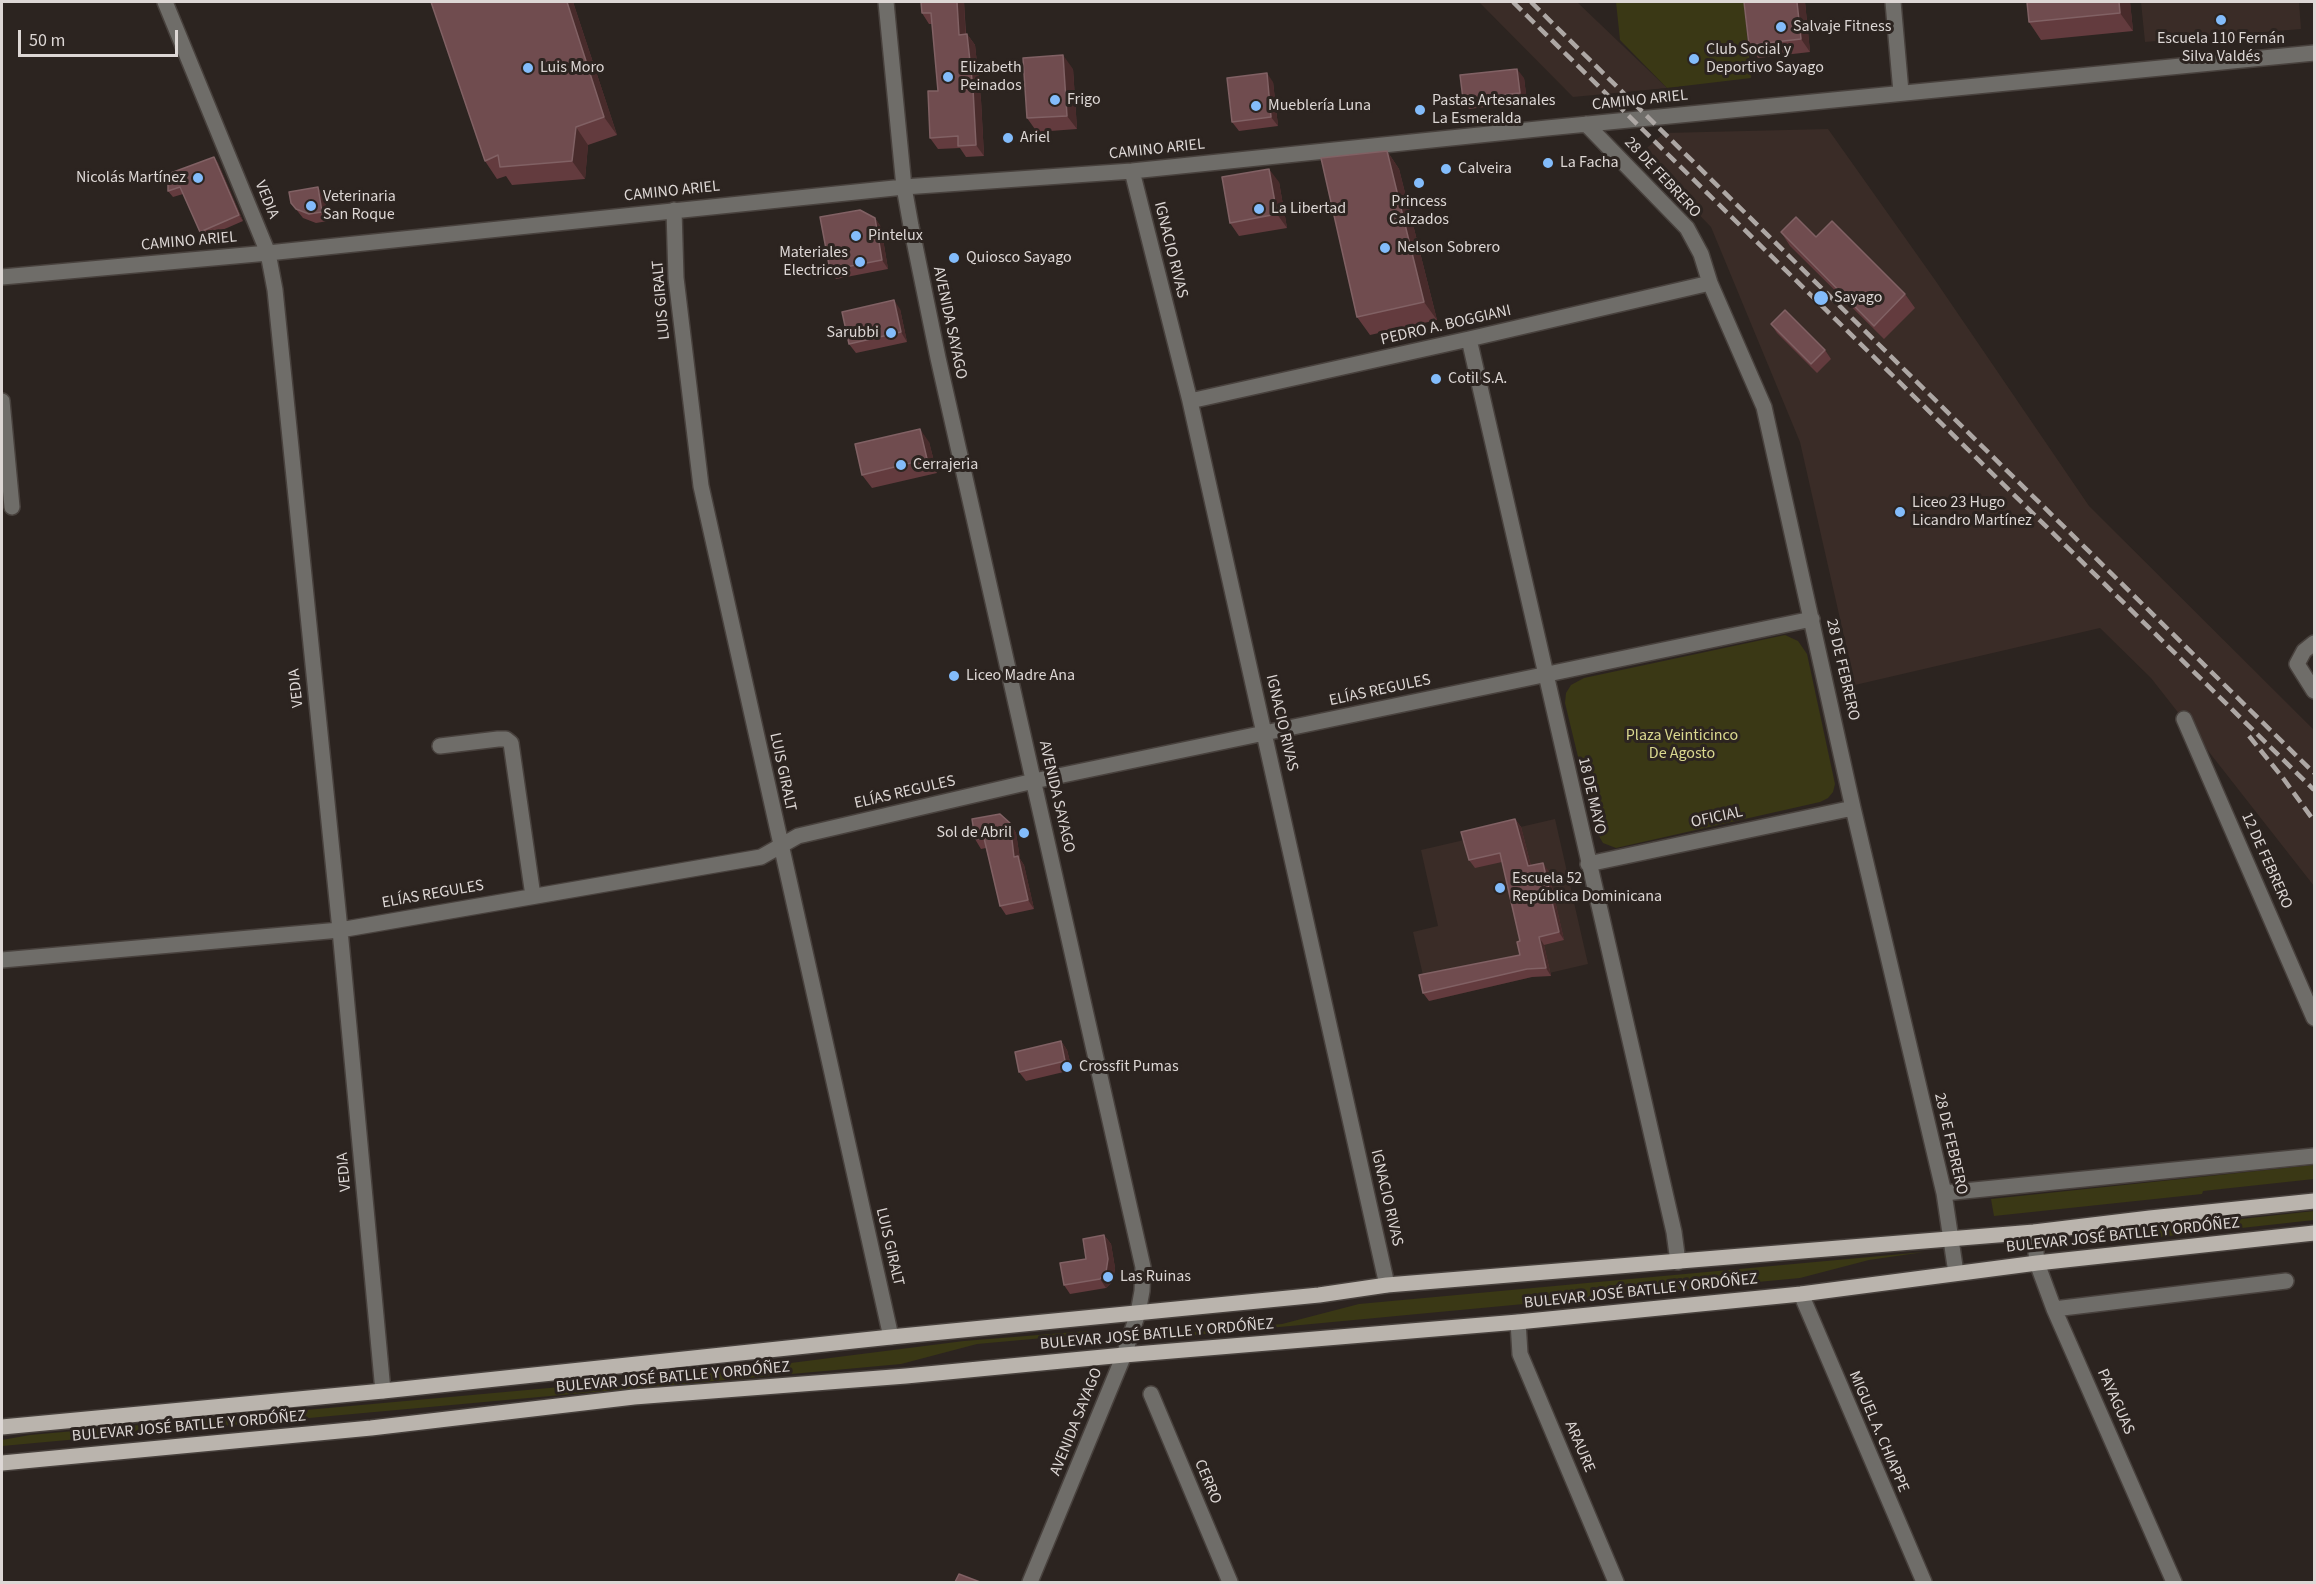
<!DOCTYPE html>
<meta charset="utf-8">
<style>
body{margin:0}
#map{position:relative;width:2316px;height:1584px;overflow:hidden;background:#2c2420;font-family:"Source Sans 3",sans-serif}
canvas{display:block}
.frame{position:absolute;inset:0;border:3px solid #ddd7d5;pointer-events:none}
.scale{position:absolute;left:18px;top:30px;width:160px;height:27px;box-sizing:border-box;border:3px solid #ddd7d5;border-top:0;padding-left:8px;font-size:18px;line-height:21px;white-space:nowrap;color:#ddd7d5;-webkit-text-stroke:4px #2c2420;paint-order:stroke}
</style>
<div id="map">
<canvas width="2316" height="1584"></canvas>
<div class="frame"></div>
<div class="scale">50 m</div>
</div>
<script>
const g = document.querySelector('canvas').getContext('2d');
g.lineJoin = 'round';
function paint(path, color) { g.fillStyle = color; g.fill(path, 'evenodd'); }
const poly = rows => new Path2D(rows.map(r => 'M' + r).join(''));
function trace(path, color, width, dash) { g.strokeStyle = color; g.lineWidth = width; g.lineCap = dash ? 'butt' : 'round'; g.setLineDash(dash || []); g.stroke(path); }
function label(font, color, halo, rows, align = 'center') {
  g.font = font + ' "Source Sans 3",sans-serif'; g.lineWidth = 6; g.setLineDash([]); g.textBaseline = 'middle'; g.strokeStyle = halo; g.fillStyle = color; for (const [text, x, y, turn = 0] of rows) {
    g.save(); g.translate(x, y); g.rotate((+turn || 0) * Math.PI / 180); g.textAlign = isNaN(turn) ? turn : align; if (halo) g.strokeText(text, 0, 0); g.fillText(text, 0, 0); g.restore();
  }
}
const built = poly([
 [1479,2,1577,2,1667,88,1573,97],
 [2141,2,2299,2,2301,29,2145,42],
 [1828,129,1935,280,2089,506,2314,730,2314,886,2151,678,2100,628,1855,685,1800,442,1711,227,1640,154,1664,133],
 [1555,819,1588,964,1429,1001,1413,932,1438,926,1421,850]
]);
const green = poly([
 [1616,2,1744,2,1751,78,1667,88,1620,40],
 [1785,635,1798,641,1807,654,1835,784,1833,792,1828,798,1820,802,1616,848,1603,843,1596,831,1565,703,1566,693,1571,685,1584,678],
 [2314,1165,2314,1179,2203,1191,2202,1194,1994,1216,1991,1199],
 [2314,1211,2314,1220,2051,1249,2104,1243,2160,1228],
 [1924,1252,1869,1260,1800,1278,1184,1336,1186,1333,1282,1324,1359,1304],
 [1088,1331,1088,1334,977,1344,901,1364,2,1446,2,1440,30,1435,704,1374,964,1341]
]);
const minor = poly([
 [165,2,268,253,275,290,340,930,383,1391],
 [886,2,904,187,911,226,938,358,1143,1267,1142,1291,1138,1313,1124,1355,1030,1582],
 [1893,2,1901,92],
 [1586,124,1687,228,1701,254,1710,283,1764,407,1853,808,1944,1193,1956,1273],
 [1132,171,1190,401,1387,1285],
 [674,210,676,278,701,486,891,1337],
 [2,277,268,253,904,187,1132,171,1547,128,2314,53],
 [1469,339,1674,1232,1678,1262],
 [2,401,12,507],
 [1190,401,1469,339,1710,283],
 [2314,643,2304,651,2297,664,2314,691],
 [2184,719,2314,1018],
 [440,746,498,739,506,739,511,743,533,896],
 [1588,864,1853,808],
 [2,960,340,930,761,857,798,836,1034,781,1812,619],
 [1944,1193,2314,1156],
 [2034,1232,2037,1263,2054,1309,2174,1582],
 [1801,1294,1924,1582],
 [2054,1309,2286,1281],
 [1518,1322,1520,1354,1616,1582],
 [1151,1394,1230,1582]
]);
const major = poly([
 [2,1427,383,1391,891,1337,1319,1295,1387,1285,2034,1232,2150,1218,2314,1201],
 [2,1463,371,1428,634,1397,906,1376,1124,1355,1518,1322,1801,1294,2037,1263,2314,1233]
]);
const rail = poly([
 [1513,2,2314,790],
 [1531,2,2314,773],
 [2249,736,2283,778,2314,821]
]);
const wall = poly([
 [573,2,617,135,588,145,585,179,512,185,506,176,497,179,485,161],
 [921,2,964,2,966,34,967,34,975,45,981,100,984,156,966,157,960,148,938,149,930,138,938,91,932,24,929,24,922,13],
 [1744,2,1805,2,1810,52,1758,58,1749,45],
 [2130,2,2133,31,2041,40,2029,22],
 [1073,69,1077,129,1037,132,1027,118],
 [1524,78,1527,102,1469,109,1463,99],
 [1273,82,1278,126,1239,131,1232,122],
 [1387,151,1399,169,1437,320,1370,335,1357,317],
 [214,157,218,163,243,221,204,238,200,232,183,194,173,197,168,191],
 [1279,182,1287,228,1239,236,1230,223],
 [324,196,328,221,316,223,303,218,291,203],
 [875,218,881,227,888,269,836,279,830,270],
 [1781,232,1905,294,1915,308,1884,339,1790,246],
 [900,309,907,342,856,353,849,344],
 [1771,324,1825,350,1831,359,1817,373,1777,333],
 [929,442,937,473,872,488,862,475],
 [1515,819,1521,827,1531,866,1548,870,1564,940,1544,945,1551,976,1532,977,1429,1001,1423,993,1520,955,1520,941,1502,862,1475,868,1469,860],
 [1010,823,1016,833,1020,859,1024,865,1034,909,1006,915,1000,906,986,848,981,849,975,839],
 [1061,1041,1067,1050,1072,1070,1026,1081,1019,1072],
 [1104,1235,1111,1244,1115,1268,1113,1281,1106,1288,1070,1294,1064,1285]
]);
const shadedWall = poly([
 [567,2,573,2,617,135,604,117],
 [957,2,964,2,966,46,959,35],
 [1797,2,1805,2,1810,52,1801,39],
 [2119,2,2130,2,2133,31,2120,13],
 [967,34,975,45,981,100,984,156,976,145],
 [1063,55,1073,69,1077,129,1067,116],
 [1517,69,1524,78,1527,102,1520,93],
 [1267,73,1273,82,1278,126,1271,117],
 [576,127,588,145,585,179,572,161],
 [1387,151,1399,169,1437,320,1424,302],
 [214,157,218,163,243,221,239,215],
 [1269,169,1279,182,1287,228,1277,214],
 [318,187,324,196,328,221,322,212],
 [875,218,881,227,888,269,882,260],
 [894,300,900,309,907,342,901,332],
 [920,429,929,442,937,473,927,459],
 [1515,819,1521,827,1533,874,1528,866],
 [1010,823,1016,833,1020,859,1024,865,1034,909,1028,900,1014,857],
 [1543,863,1548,870,1564,940,1559,932],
 [1539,937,1544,945,1551,976,1546,968],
 [1061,1041,1067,1050,1072,1070,1065,1061],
 [1104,1235,1111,1244,1115,1268,1113,1281,1106,1288,1100,1279]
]);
const building = poly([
 [431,2,567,2,604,117,576,127,572,161,500,167,498,155,485,161,431,2],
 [921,2,957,2,959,35,967,34,973,89,976,145,958,146,958,136,930,138,928,91,938,91,931,13,922,13,921,2],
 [1744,2,1797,2,1801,39,1749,45,1744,2],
 [2027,2,2119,2,2120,13,2029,22,2027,2],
 [1063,55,1067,116,1027,118,1023,58,1063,55],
 [1517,69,1520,93,1463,99,1460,75,1517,69],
 [1267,73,1271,117,1232,122,1227,78,1267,73],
 [1387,151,1424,302,1357,317,1321,158,1387,151],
 [214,157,239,215,200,232,180,187,168,191,168,174,214,157],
 [1269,169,1277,214,1230,223,1222,177,1269,169],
 [318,187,322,212,309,214,296,209,291,203,289,192,318,187],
 [860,210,875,218,882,260,830,270,820,217,860,210],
 [1796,217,1816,237,1832,221,1905,294,1874,326,1781,232,1796,217],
 [894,300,901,332,849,344,842,312,894,300],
 [1785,310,1825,350,1811,364,1771,324,1785,310],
 [920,429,927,459,862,475,855,444,920,429],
 [1000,814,1010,823,1014,857,1018,856,1028,900,1000,906,984,838,975,839,972,819,1000,814],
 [1515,819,1528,866,1543,863,1559,932,1539,937,1546,968,1527,969,1423,993,1419,975,1520,955,1517,942,1520,941,1500,853,1469,860,1461,832,1515,819],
 [1061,1041,1065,1061,1019,1072,1015,1052,1061,1041],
 [1104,1235,1108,1259,1106,1272,1100,1279,1064,1285,1060,1263,1086,1259,1083,1239,1104,1235],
 [959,1574,980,1582,955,1582,959,1574]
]);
const markers = [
 [2221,20,6,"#83bcfb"],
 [1781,27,6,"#83bcfb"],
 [1694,59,6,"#83bcfb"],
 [528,68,6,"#83bcfb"],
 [948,77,6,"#83bcfb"],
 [1055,100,6,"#83bcfb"],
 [1256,106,6,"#83bcfb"],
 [1420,110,6,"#83bcfb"],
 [1008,138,6,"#83bcfb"],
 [1548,163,6,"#83bcfb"],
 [1446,169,6,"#83bcfb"],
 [198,178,6,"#83bcfb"],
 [1419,183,6,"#83bcfb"],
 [311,206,6,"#83bcfb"],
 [1259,209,6,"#83bcfb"],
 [856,236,6,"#83bcfb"],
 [1385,248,6,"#83bcfb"],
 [954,258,6,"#83bcfb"],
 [860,262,6,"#83bcfb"],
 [1821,298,8,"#83bcfb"],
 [891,333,6,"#83bcfb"],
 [1436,379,6,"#83bcfb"],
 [901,465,6,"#83bcfb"],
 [1900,512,6,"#83bcfb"],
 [954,676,6,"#83bcfb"],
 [1024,833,6,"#83bcfb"],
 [1500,888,6,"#83bcfb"],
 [1067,1067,6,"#83bcfb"],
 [1108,1277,6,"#83bcfb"]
];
const poiNames = [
 ["Salvaje Fitness",1793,27],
 ["Escuela 110 Fernán",2221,39,"center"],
 ["Silva Valdés",2221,57,"center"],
 ["Club Social y",1706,50],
 ["Deportivo Sayago",1706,68],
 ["Luis Moro",540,68],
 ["Elizabeth",960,68],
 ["Peinados",960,86],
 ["Frigo",1067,100],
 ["Pastas Artesanales",1432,101],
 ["La Esmeralda",1432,119],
 ["Mueblería Luna",1268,106],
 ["Ariel",1020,138],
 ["La Facha",1560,163],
 ["Calveira",1458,169],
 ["Nicolás Martínez",186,178,"right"],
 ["Veterinaria",323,197],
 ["San Roque",323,215],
 ["Princess",1419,202,"center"],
 ["Calzados",1419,220,"center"],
 ["La Libertad",1271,209],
 ["Pintelux",868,236],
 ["Nelson Sobrero",1397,248],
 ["Materiales",848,253,"right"],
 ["Electricos",848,271,"right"],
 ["Quiosco Sayago",966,258],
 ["Sayago",1834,298],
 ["Sarubbi",879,333,"right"],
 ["Cotil S.A.",1448,379],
 ["Cerrajeria",913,465],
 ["Liceo 23 Hugo",1912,503],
 ["Licandro Martínez",1912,521],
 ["Liceo Madre Ana",966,676],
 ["Sol de Abril",1012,833,"right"],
 ["Escuela 52",1512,879],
 ["República Dominicana",1512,897],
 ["Crossfit Pumas",1079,1067],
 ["Las Ruinas",1120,1277]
];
const streetNames = [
 ["CAMINO ARIEL",1640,101,-6],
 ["CAMINO ARIEL",1157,150,-6],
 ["28 DE FEBRERO",1662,178,47],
 ["CAMINO ARIEL",672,192,-6],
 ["VEDIA",266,200,68],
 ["CAMINO ARIEL",189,242,-5],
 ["IGNACIO RIVAS",1170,250,76],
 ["LUIS GIRALT",662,300,-95],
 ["AVENIDA SAYAGO",949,323,78],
 ["PEDRO A. BOGGIANI",1446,326,-13],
 ["28 DE FEBRERO",1842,670,77],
 ["VEDIA",297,688,-96],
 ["ELÍAS REGULES",1380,691,-12],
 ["IGNACIO RIVAS",1281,723,77],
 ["LUIS GIRALT",782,772,78],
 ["ELÍAS REGULES",905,793,-13],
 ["18 DE MAYO",1591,796,77],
 ["AVENIDA SAYAGO",1056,797,77],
 ["OFICIAL",1717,818,-12],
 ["12 DE FEBRERO",2266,861,66],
 ["ELÍAS REGULES",433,895,-10],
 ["28 DE FEBRERO",1950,1144,77],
 ["VEDIA",345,1172,-95],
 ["IGNACIO RIVAS",1386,1198,77],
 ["BULEVAR JOSÉ BATLLE Y ORDÓÑEZ",2123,1236,-6],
 ["LUIS GIRALT",889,1247,77],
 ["BULEVAR JOSÉ BATLLE Y ORDÓÑEZ",1641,1292,-6],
 ["BULEVAR JOSÉ BATLLE Y ORDÓÑEZ",1157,1335,-5],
 ["BULEVAR JOSÉ BATLLE Y ORDÓÑEZ",673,1378,-5],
 ["PAYAGUAS",2115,1402,66],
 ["AVENIDA SAYAGO",1077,1422,-68],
 ["BULEVAR JOSÉ BATLLE Y ORDÓÑEZ",189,1427,-5],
 ["MIGUEL A. CHIAPPE",1878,1432,67],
 ["ARAURE",1579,1447,67],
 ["CERRO",1207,1482,67]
];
const parkNames = [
 ["Plaza Veinticinco",1682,736],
 ["De Agosto",1682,754]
];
paint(built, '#3a2c27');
paint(green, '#3a3815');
trace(minor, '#48413d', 18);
trace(major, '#48413d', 18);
trace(minor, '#6f6d69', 15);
trace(major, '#bab4ad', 15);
trace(rail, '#ada7a4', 4.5, [12, 6]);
paint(wall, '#633b3e');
paint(shadedWall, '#482b2b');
paint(building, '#704c4f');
trace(building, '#816164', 1.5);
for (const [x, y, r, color] of markers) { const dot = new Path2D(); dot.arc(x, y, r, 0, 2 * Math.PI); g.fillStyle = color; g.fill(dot); trace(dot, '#2c2420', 2); }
label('16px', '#ddd7d5', '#2c2420', poiNames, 'left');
label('16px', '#ddd7d5', '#2c2420', streetNames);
label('16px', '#dad88f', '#2c2420', parkNames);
</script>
